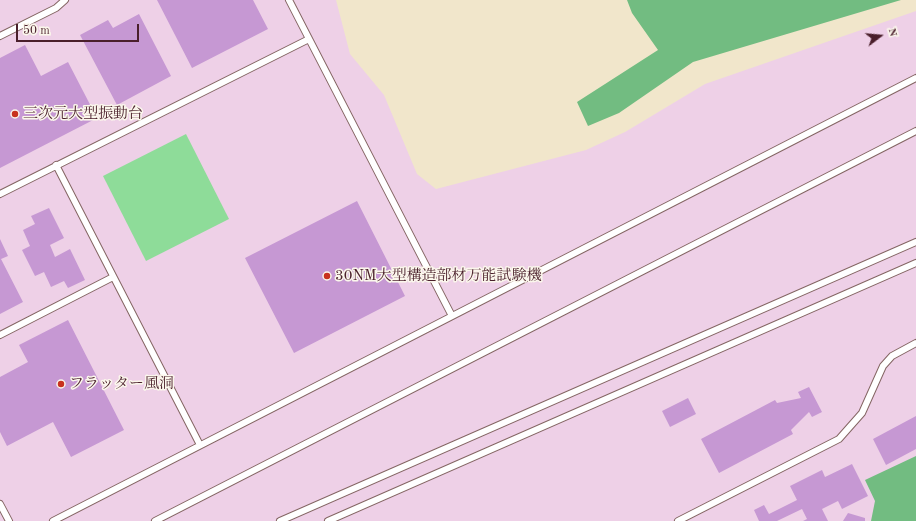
<!DOCTYPE html>
<meta charset="utf-8">
<style>
body{margin:0}
#map{position:relative;width:916px;height:521px;overflow:hidden;background:#f1e6cb;font-family:"Old Standard TT",serif}
canvas{display:block}
.north{position:absolute;left:860px;top:16px;width:40px;height:40px;-webkit-text-stroke:3px #fbf7ec;paint-order:stroke;rotate:74deg;font-size:11px;font-weight:700;line-height:16px;text-align:center;color:#4a1f2b}
.north::after{content:'';display:block;margin:auto;width:14px;height:18px;background:#4a1f2b;clip-path:polygon(50% 0,100% 100%,50% 72%,0 100%)}
.scale{position:absolute;left:16px;top:24px;width:123px;height:18px;box-sizing:border-box;border:2px solid #4a1f2b;border-top:0;padding-left:5px;font-size:12px;line-height:14px;white-space:nowrap;color:#4a1f2b;-webkit-text-stroke:3px #fbf7ec;paint-order:stroke}
</style>
<div id="map">
<canvas width="916" height="521"></canvas>
<div class="north">N</div>
<div class="scale">50 m</div>
</div>
<script>
const g = document.querySelector('canvas').getContext('2d');
g.lineJoin = 'round';
function paint(path, color) { g.fillStyle = color; g.fill(path, 'evenodd'); }
const poly = rows => new Path2D(rows.map(r => 'M' + r).join(''));
function trace(path, color, width, dash) { g.strokeStyle = color; g.lineWidth = width; g.lineCap = dash ? 'butt' : 'round'; g.setLineDash(dash || []); g.stroke(path); }
function label(font, color, halo, rows, align = 'center') {
  g.font = font + ' "Old Standard TT","Noto Serif JP",serif'; g.lineWidth = 3; g.setLineDash([]); g.textBaseline = 'middle'; g.strokeStyle = halo; g.fillStyle = color; for (const [text, x, y, turn = 0] of rows) {
    g.save(); g.translate(x, y); g.rotate((+turn || 0) * Math.PI / 180); g.textAlign = isNaN(turn) ? turn : align; if (halo) g.strokeText(text, 0, 0); g.fillText(text, 0, 0); g.restore();
  }
}
const built = poly([
 [0,0,336,0,350,54,384,95,417,174,436,189,586,150,625,132,705,84,916,11,916,521,0,521]
]);
const green = poly([
 [186,134,229,219,146,261,103,176]
]);
const forest = poly([
 [627,0,901,0,693,62,619,113,588,126,577,102,658,50,632,13],
 [916,456,916,521,871,521,875,501,865,480]
]);
const building = poly([
 [157,0,253,0,268,29,192,68],
 [139,14,171,76,117,105,80,35,108,20,113,28],
 [25,45,41,76,68,62,97,118,0,168,0,58],
 [357,201,405,296,294,353,245,258],
 [49,208,64,238,50,245,55,257,70,249,85,280,68,288,64,281,51,287,44,272,35,276,22,250,30,246,23,230,35,224,31,216],
 [0,239,8,256,1,259,23,302,0,314],
 [68,320,124,430,71,457,53,422,7,446,0,432,0,377,28,362,19,345],
 [809,387,822,412,812,417,809,412,791,430,793,434,719,473,701,439,775,400,777,403,801,398,798,392],
 [688,398,696,414,670,427,662,411],
 [916,416,916,449,886,465,873,439],
 [852,464,868,496,842,509,838,501,822,509,828,521,803,521,807,519,802,509,777,521,759,521,754,510,764,505,769,514,797,500,790,486,822,470,825,477],
 [848,513,865,518,865,521,843,521]
]);
const service = poly([
 [289,0,452,316],
 [0,36,56,8,65,0],
 [56,165,200,445],
 [0,194,309,39],
 [0,335,113,277],
 [0,504,9,521],
 [53,521,916,78],
 [155,521,916,131],
 [280,521,916,242],
 [328,521,916,263],
 [678,521,839,439,862,413,883,366,892,356,916,343]
]);
const markers = [
 [15,114,4,"#c8321e"],
 [327,276,4,"#c8321e"],
 [61,384,4,"#c8321e"]
];
const poiNames = [
 ["三次元大型振動台",23,114],
 ["30NM大型構造部材万能試験機",335,276],
 ["フラッター風洞",69,384]
];
paint(built, '#eed0e7');
paint(green, '#8edc99');
paint(forest, '#72bc81');
paint(building, '#c698d3');
trace(service, '#846563', 8);
trace(service, '#fff', 6);
for (const [x, y, r, color] of markers) { const dot = new Path2D(); dot.arc(x, y, r, 0, 2 * Math.PI); g.fillStyle = color; g.fill(dot); trace(dot, '#fbf7ec', 1.5); }
label('15px', '#4a1f2b', '#fbf7ec', poiNames, 'left');
</script>
